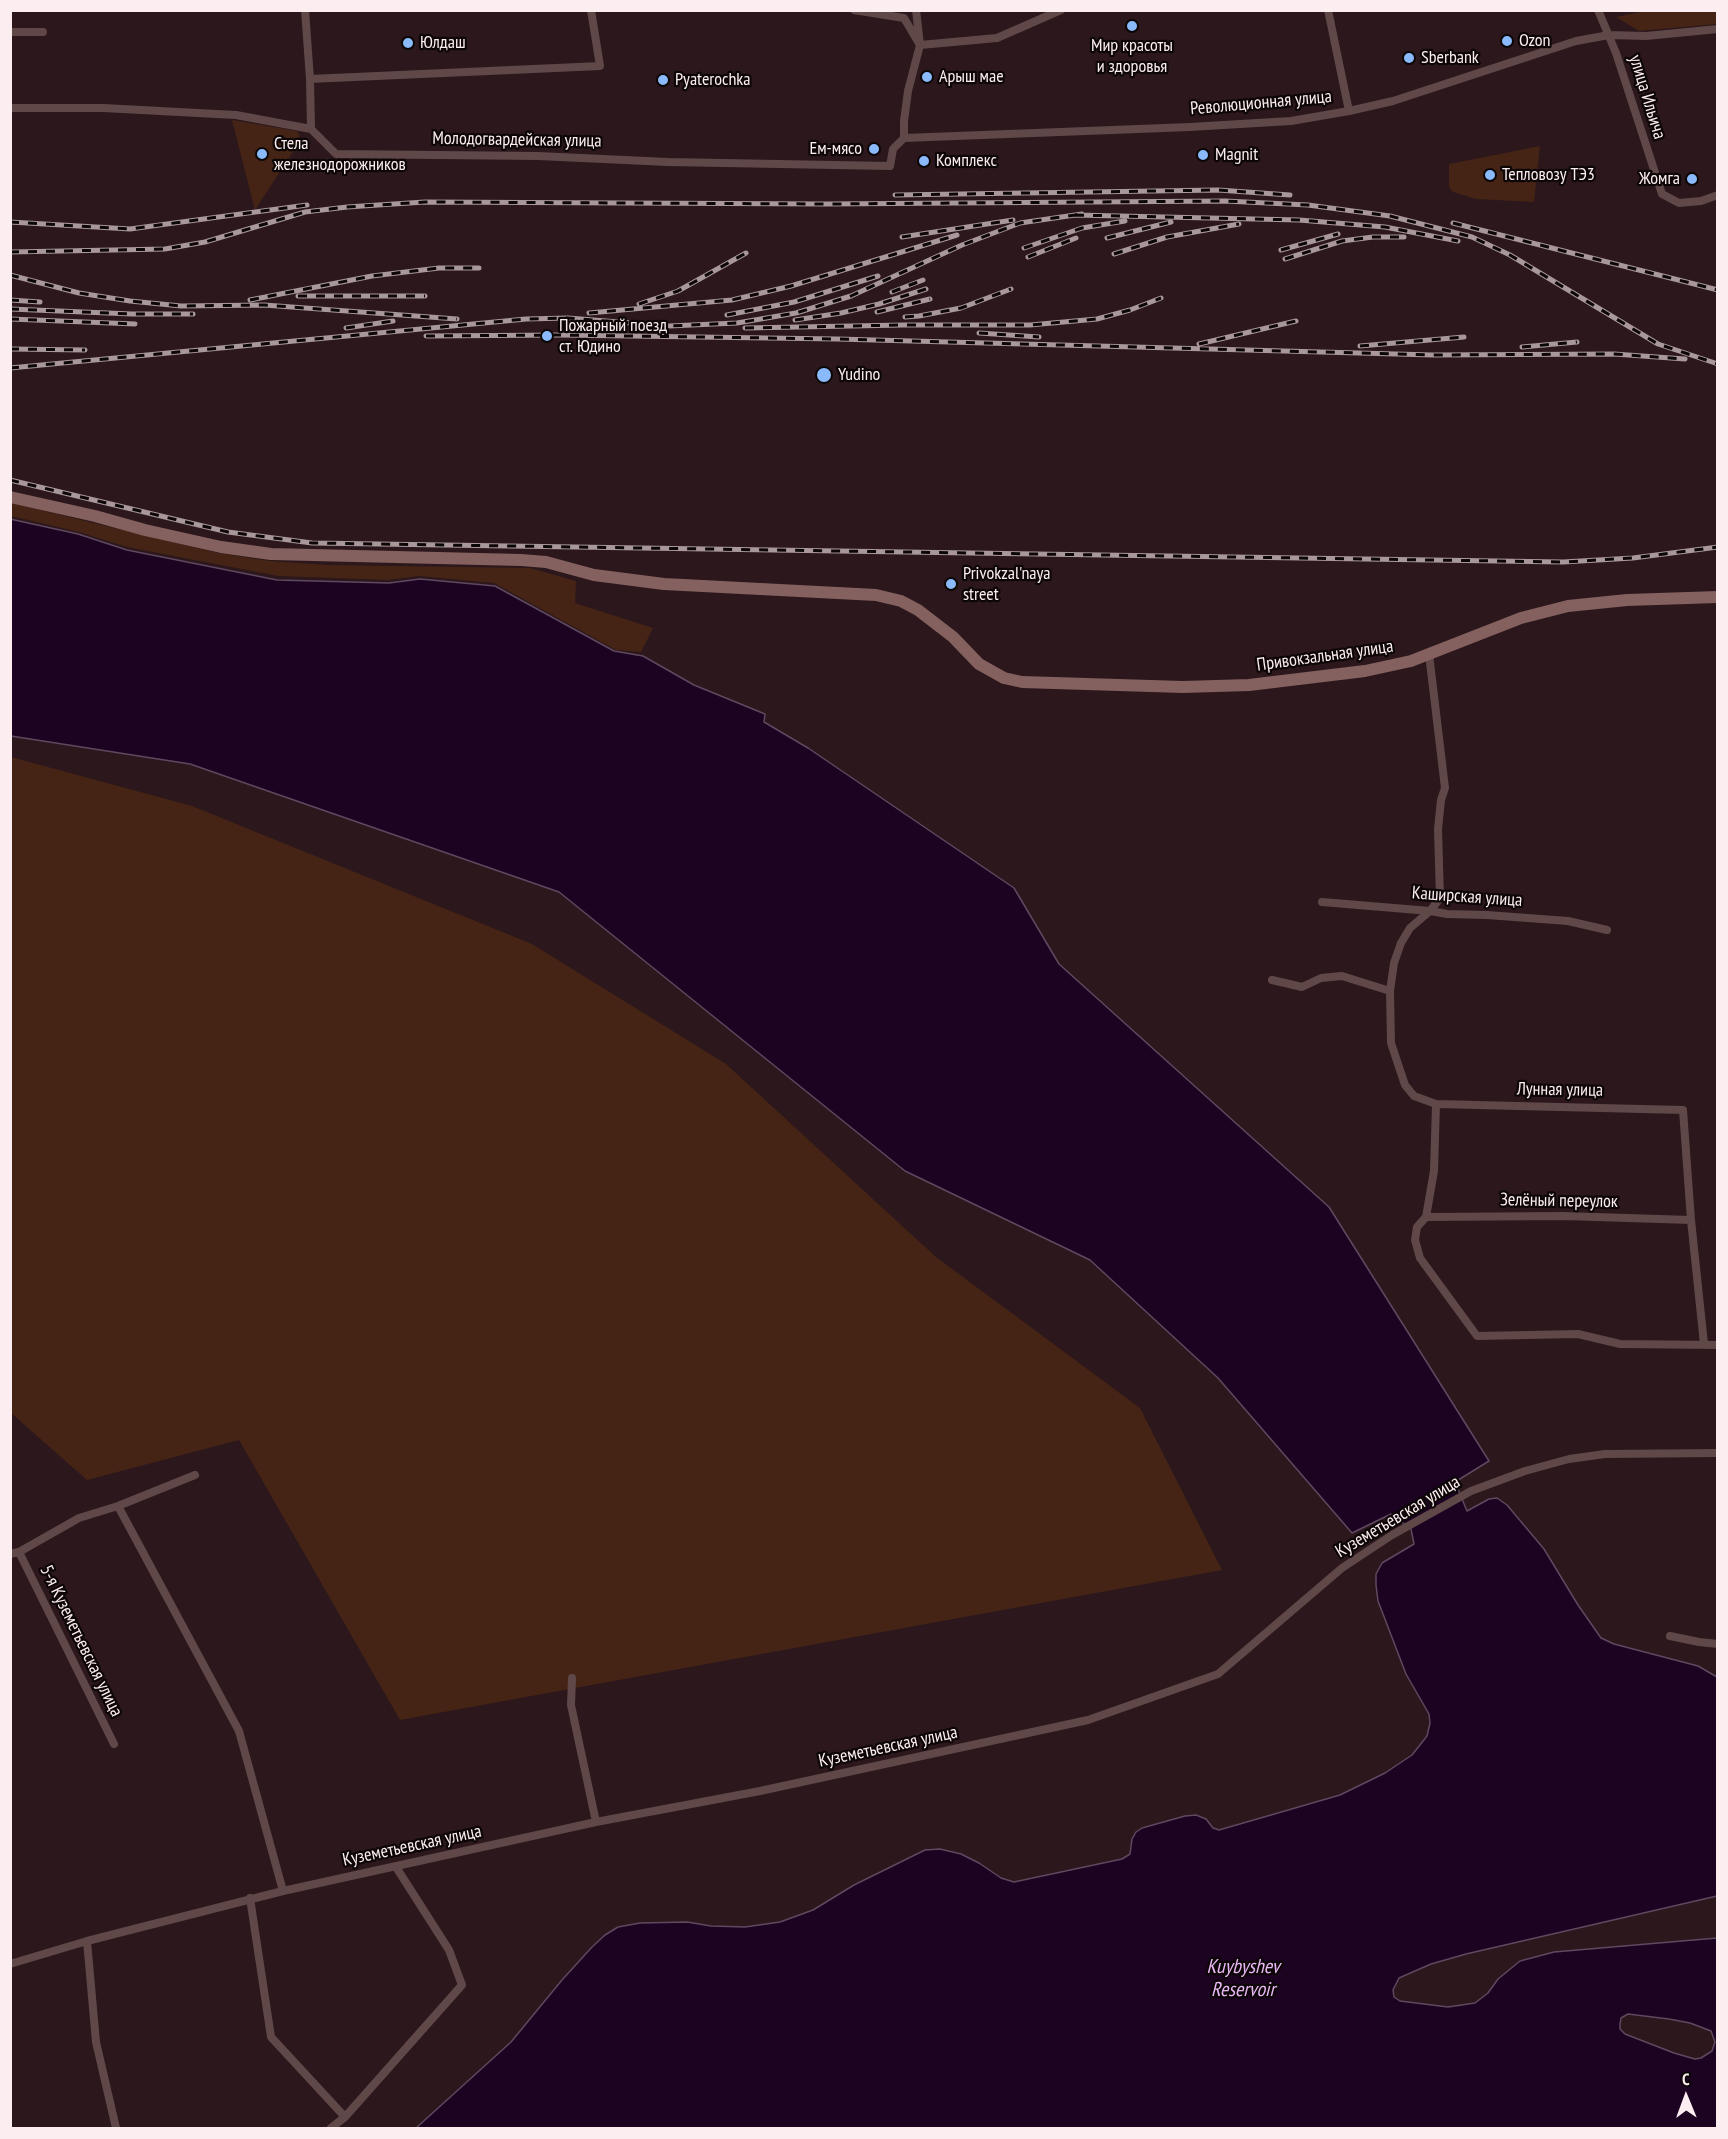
<!DOCTYPE html>
<meta charset="utf-8">
<style>
body{margin:0}
#map{position:relative;width:1728px;height:2139px;overflow:hidden;background:#2b171c;font-family:"PT Sans Narrow",sans-serif}
canvas{display:block}
.frame{position:absolute;inset:0;border:12px solid #fcedf0;pointer-events:none}
.north{position:absolute;left:1656px;top:2067px;width:60px;height:60px;-webkit-text-stroke:4px #0d0607;paint-order:stroke;rotate:359deg;font-size:16px;font-weight:700;line-height:24px;text-align:center;color:#fcedf0}
.north::after{content:'';display:block;margin:auto;width:21px;height:27px;background:#fcedf0;clip-path:polygon(50% 0,100% 100%,50% 72%,0 100%)}
</style>
<div id="map">
<canvas width="1728" height="2139"></canvas>
<div class="frame"></div>
<div class="north">С</div>
</div>
<script>
const g = document.querySelector('canvas').getContext('2d');
g.lineJoin = 'round';
function paint(path, color) { g.fillStyle = color; g.fill(path, 'evenodd'); }
const poly = rows => new Path2D(rows.map(r => 'M' + r).join(''));
function trace(path, color, width, dash) { g.strokeStyle = color; g.lineWidth = width; g.lineCap = dash ? 'butt' : 'round'; g.setLineDash(dash || []); g.stroke(path); }
function label(font, color, halo, rows, align = 'center') {
  g.font = font + ' "PT Sans Narrow",sans-serif'; g.lineWidth = 4.5; g.setLineDash([]); g.textBaseline = 'middle'; g.strokeStyle = halo; g.fillStyle = color; for (const [text, x, y, turn = 0] of rows) {
    g.save(); g.translate(x, y); g.rotate((+turn || 0) * Math.PI / 180); g.textAlign = isNaN(turn) ? turn : align; if (halo) g.strokeText(text, 0, 0); g.fillText(text, 0, 0); g.restore();
  }
}
const green = poly([
 [1649,10,1717,11,1717,24,1639,31,1616,17],
 [232,120,297,131,299,134,300,141,255,210],
 [1540,146,1534,202,1476,199,1453,192,1449,187,1449,164],
 [11,503,218,553,270,561,327,565,530,568,576,581,575,603,653,628,641,652,616,650,494,583,419,576,388,580,278,576,127,547,79,532,11,516],
 [11,757,192,806,532,944,726,1064,936,1257,1140,1408,1222,1570,400,1720,239,1440,87,1480,11,1413]
]);
const water = poly([
 [10,519,78,534,127,550,277,580,389,583,420,579,495,586,614,651,643,656,694,685,765,714,764,722,808,748,1014,888,1059,964,1329,1207,1489,1461,1455,1482,1467,1511,1489,1499,1497,1498,1507,1505,1544,1549,1578,1605,1601,1638,1614,1644,1698,1666,1717,1677,1717,1896,1466,1954,1431,1964,1399,1978,1393,1990,1394,1997,1400,2001,1448,2007,1475,2003,1488,1993,1498,1979,1520,1961,1554,1952,1717,1938,1717,2128,416,2128,511,2042,562,1980,592,1947,605,1935,618,1927,640,1923,687,1922,711,1926,745,1927,780,1922,813,1910,854,1885,925,1850,940,1849,961,1854,979,1863,1001,1878,1014,1882,1122,1859,1130,1854,1132,1839,1136,1832,1142,1828,1185,1816,1196,1815,1206,1819,1213,1828,1219,1830,1340,1795,1385,1773,1412,1755,1427,1736,1430,1723,1429,1714,1406,1674,1378,1601,1376,1585,1376,1574,1382,1563,1414,1544,1411,1529,1391,1514,1352,1533,1218,1378,1090,1260,905,1171,559,892,190,764,11,736,10,519],
 [1628,2014,1669,2019,1690,2023,1711,2031,1715,2042,1712,2051,1701,2058,1695,2059,1674,2053,1625,2034,1620,2029,1620,2024,1621,2018,1628,2014]
]);
const street = poly([
 [305,10,310,79,311,129],
 [854,10,904,18,920,45,997,38,1061,10],
 [1328,10,1349,111],
 [1598,10,1616,53,1662,194,1679,203,1701,201,1718,195],
 [10,32,43,32],
 [310,79,600,66,591,10],
 [10,108,103,108,236,115,311,129,336,154,538,156,668,162,890,166,893,149,904,138,904,121,908,91,920,45,916,10],
 [904,138,1190,127,1291,121,1349,111,1393,101,1576,41,1609,35,1646,36,1718,29],
 [1429,654,1445,788,1441,800,1438,829,1440,898,1430,911,1410,928,1401,943,1394,963,1390,991,1391,1043,1405,1085,1414,1096,1436,1104,1434,1171,1426,1217,1417,1227,1415,1240,1420,1258,1477,1336,1578,1334,1620,1344,1718,1345],
 [1322,902,1430,911,1447,914,1487,915,1568,921,1607,930],
 [1272,980,1302,987,1321,978,1342,976,1390,991],
 [1436,1104,1683,1110,1691,1220,1704,1344],
 [1426,1217,1564,1216,1691,1220],
 [118,1506,239,1731,283,1891],
 [19,1552,114,1744],
 [10,1554,19,1552,79,1518,118,1506,195,1475],
 [1670,1636,1699,1642,1718,1644],
 [572,1678,571,1705,596,1822],
 [250,1898,271,2037,345,2117],
 [87,1941,96,2042,116,2128],
 [10,1964,87,1941,283,1891,596,1822,760,1791,1088,1720,1218,1674,1342,1568,1392,1535,1471,1491,1525,1471,1569,1459,1605,1454,1718,1453],
 [331,2128,345,2117,462,1985,449,1950,396,1867]
]);
const secondary = poly([
 [10,497,95,516,145,530,221,547,271,554,521,560,546,562,594,575,664,584,876,595,901,601,918,610,953,637,979,664,1004,678,1022,682,1183,687,1249,685,1365,671,1411,661,1521,618,1568,606,1627,600,1718,597]
]);
const rail = poly([
 [895,195,1218,190,1290,195],
 [1075,215,1299,220,1385,227,1458,241],
 [10,222,130,229,307,205],
 [1453,223,1718,290],
 [902,237,1013,220],
 [1107,238,1171,222],
 [1024,248,1082,228,1125,221],
 [1281,250,1338,234],
 [10,252,165,249,205,242,305,212,347,207,425,202,826,204,1225,201,1308,205,1390,216,1472,237,1510,255,1658,344,1718,364],
 [1114,254,1167,237,1239,224],
 [1028,257,1076,238],
 [1285,259,1342,241,1373,237,1404,237],
 [10,275,79,293,130,301,181,306,264,305,457,319],
 [892,292,923,280],
 [298,296,425,296],
 [10,300,40,302],
 [250,300,372,276,439,268,479,268],
 [639,304,678,291,746,253],
 [10,309,132,314,193,314],
 [877,312,930,299],
 [589,313,732,300,791,286,957,235],
 [727,315,794,302,878,276],
 [905,317,919,316,961,308,1011,289],
 [10,319,135,324],
 [795,320,841,313,879,304,926,289],
 [346,328,393,321],
 [745,328,904,325,1030,325,1097,319,1130,310,1161,298],
 [979,333,1039,337],
 [426,336,560,335,837,339,1433,355,1614,354,1685,359],
 [1199,344,1296,321],
 [1360,346,1464,337],
 [1522,347,1577,342],
 [10,349,85,350],
 [10,368,526,319,568,318,669,326,737,323,796,313,851,296,962,245,1020,223,1082,214],
 [10,480,228,532,312,543,1563,562,1633,558,1718,547]
]);
const markers = [
 [1132,26,6,"#8abafc"],
 [1507,41,6,"#8abafc"],
 [408,43,6,"#8abafc"],
 [1409,58,6,"#8abafc"],
 [927,77,6,"#8abafc"],
 [663,80,6,"#8abafc"],
 [874,149,6,"#8abafc"],
 [262,154,6,"#8abafc"],
 [1203,155,6,"#8abafc"],
 [924,161,6,"#8abafc"],
 [1490,175,6,"#8abafc"],
 [1692,179,6,"#8abafc"],
 [547,336,6,"#8abafc"],
 [824,375,8,"#8abafc"],
 [951,584,6,"#8abafc"]
];
const poiNames = [
 ["Ozon",1519,41],
 ["Юлдаш",420,43],
 ["Мир красоты",1132,46,"center"],
 ["и здоровья",1132,67,"center"],
 ["Sberbank",1421,58],
 ["Арыш мае",939,77],
 ["Pyaterochka",675,80],
 ["Стела",274,144],
 ["железнодорожников",274,165],
 ["Ем-мясо",862,149,"right"],
 ["Magnit",1215,155],
 ["Комплекс",936,161],
 ["Тепловозу ТЭ3",1502,175],
 ["Жомга",1680,179,"right"],
 ["Пожарный поезд",559,326],
 ["ст. Юдино",559,347],
 ["Yudino",838,375],
 ["Privokzal'naya",963,574],
 ["street",963,595]
];
const streetNames = [
 ["улица Ильича",1647,97,73],
 ["Революционная улица",1261,103,-5],
 ["Молодогвардейская улица",517,140,1],
 ["Привокзальная улица",1325,656,-8],
 ["Каширская улица",1467,897,4],
 ["Лунная улица",1560,1090,1],
 ["Зелёный переулок",1559,1201,1],
 ["Куземетьевская улица",1398,1517,-31],
 ["5-я Куземетьевская улица",81,1641,64],
 ["Куземетьевская улица",888,1747,-12],
 ["Куземетьевская улица",412,1846,-12]
];
const waterNames = [
 ["Kuybyshev",1243,1967],
 ["Reservoir",1243,1990]
];
paint(green, '#452415');
paint(water, '#1c0322');
trace(water, '#5f4960', 1.5);
trace(street, '#5f4847', 8);
trace(secondary, '#84605e', 12);
trace(rail, '#a8979b', 5);
trace(rail, '#0d0607', 3, [9]);
for (const [x, y, r, color] of markers) { const dot = new Path2D(); dot.arc(x, y, r, 0, 2 * Math.PI); g.fillStyle = color; g.fill(dot); trace(dot, '#0d0607', 2); }
label('18px', '#fcedf0', '#0d0607', poiNames, 'left');
label('18px', '#fcedf0', '#0d0607', streetNames);
label('italic 20px', '#e9b7f5', '#0d0607', waterNames);
</script>
